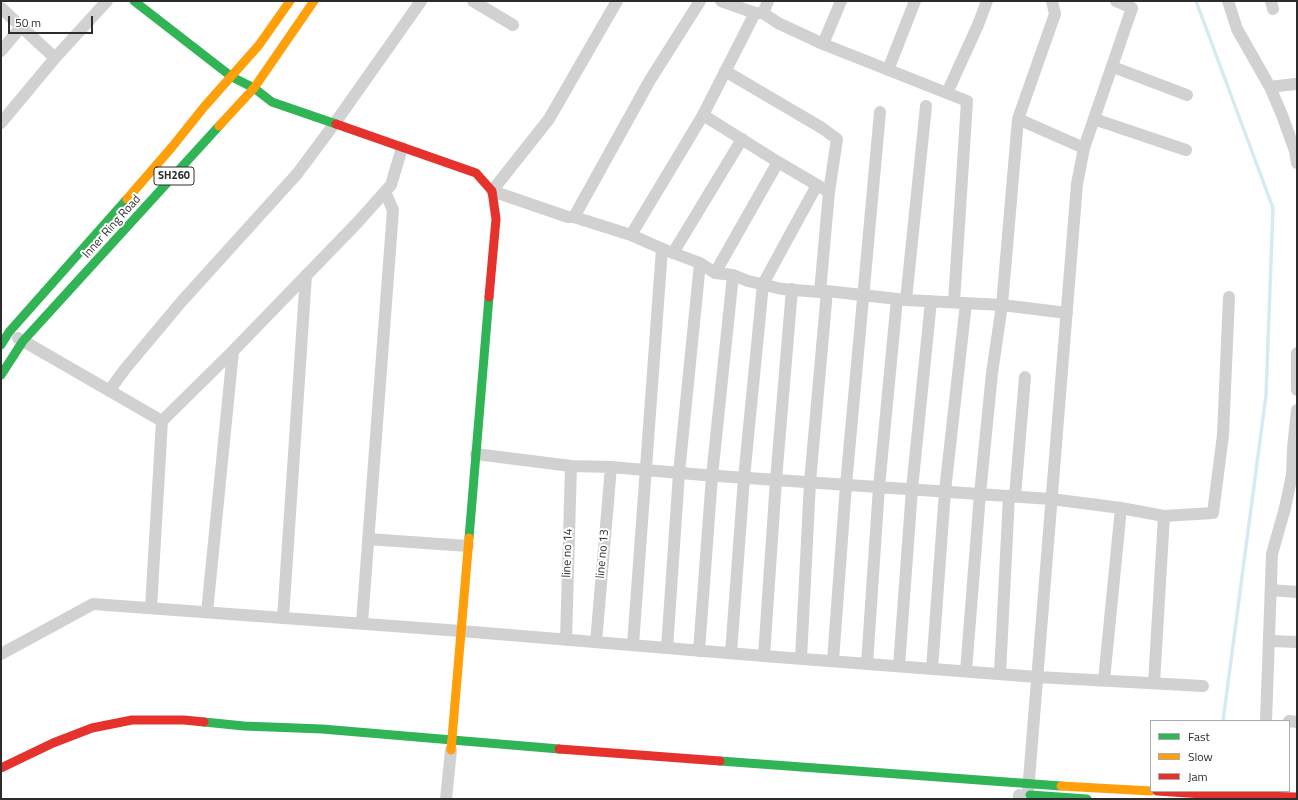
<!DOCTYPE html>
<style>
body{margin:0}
#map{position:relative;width:1298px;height:800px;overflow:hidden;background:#fff;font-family:"Titillium Web",sans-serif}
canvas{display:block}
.frame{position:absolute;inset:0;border:2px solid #2c2c2c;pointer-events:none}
.legend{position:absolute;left:1150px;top:720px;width:140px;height:72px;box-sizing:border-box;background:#fff;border:1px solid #ababab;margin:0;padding:5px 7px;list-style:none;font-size:12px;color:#2c2c2c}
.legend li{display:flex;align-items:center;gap:8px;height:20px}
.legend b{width:20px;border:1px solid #ababab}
.scale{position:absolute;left:8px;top:16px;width:85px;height:18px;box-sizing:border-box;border:2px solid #2c2c2c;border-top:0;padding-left:5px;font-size:12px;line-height:14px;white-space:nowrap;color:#2c2c2c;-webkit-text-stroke:3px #fff;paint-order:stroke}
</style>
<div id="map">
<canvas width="1298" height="800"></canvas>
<div class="frame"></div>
<ul class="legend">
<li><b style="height:5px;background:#30b455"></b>Fast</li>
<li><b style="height:5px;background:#ff9f0a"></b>Slow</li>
<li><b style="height:5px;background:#e5322d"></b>Jam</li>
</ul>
<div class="scale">50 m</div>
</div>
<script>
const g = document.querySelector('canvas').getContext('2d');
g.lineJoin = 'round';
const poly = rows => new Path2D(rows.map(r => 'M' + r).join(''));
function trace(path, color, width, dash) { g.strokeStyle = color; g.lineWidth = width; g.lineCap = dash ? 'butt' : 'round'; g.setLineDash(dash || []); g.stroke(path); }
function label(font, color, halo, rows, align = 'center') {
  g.font = font + ' "Titillium Web",sans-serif'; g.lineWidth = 4; g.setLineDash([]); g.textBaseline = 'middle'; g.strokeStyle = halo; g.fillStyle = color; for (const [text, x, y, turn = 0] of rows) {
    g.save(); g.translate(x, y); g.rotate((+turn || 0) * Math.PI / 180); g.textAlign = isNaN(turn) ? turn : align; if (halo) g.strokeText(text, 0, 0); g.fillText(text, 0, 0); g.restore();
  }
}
const stream = poly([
 [1196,1,1273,208,1266,395,1223,721]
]);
const street = poly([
 [473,1,513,25],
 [617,1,549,119,492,191,568,217,574,217,631,235,665,250,700,263,715,273,733,275,748,281,782,289,820,292,827,291,906,300,1002,305,1067,313],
 [721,1,755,13],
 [1228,1,1237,29,1270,87,1295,84,1297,84],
 [1271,1,1273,9],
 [1,8,55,58,107,1],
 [763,13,768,1],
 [823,44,841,1],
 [1,51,21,27],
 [1113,67,1187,95],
 [888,70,915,1],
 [725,71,822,128,837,139,829,192],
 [1270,87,1282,115,1295,151,1297,163],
 [947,93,978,25,987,1],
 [703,115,778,162,829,192,820,292],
 [1018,119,1055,14,1052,1],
 [1094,119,1186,150],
 [1,123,55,58],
 [574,217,650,80,700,1],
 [631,235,703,115,755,13,763,13,778,23,823,44,967,101,954,302],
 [673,253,742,139],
 [715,273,778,162],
 [906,300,926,106],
 [18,338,162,421,151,608],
 [1297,353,1297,390],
 [109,391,125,369,182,301,297,174,335,123,421,1],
 [162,421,233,351,357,223,391,185,402,148],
 [476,454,571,466,611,467,704,475,1051,499,1121,508,1104,680],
 [1015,496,1025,377],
 [1121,508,1164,516,1213,513,1223,435,1229,297],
 [368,539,468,546],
 [1271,590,1297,592],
 [207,612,233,351],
 [283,618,306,275],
 [362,623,393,210,385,192],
 [566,640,571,466],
 [1270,641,1297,642],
 [596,642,611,467],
 [633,645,662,249],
 [667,648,679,473,700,263],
 [699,651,712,476,733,275],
 [731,653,744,478,763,284,817,185],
 [1,654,93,604,461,631,764,656,1037,677,1203,686],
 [764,656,776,480,792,289],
 [801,659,810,482,827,291],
 [833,661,846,485,880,112],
 [867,664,879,487,897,299],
 [899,666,912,489,931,301],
 [932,669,945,491,966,303],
 [966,671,980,494,992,373,1002,305,1018,119,1084,148],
 [1000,674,1009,496],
 [1154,683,1164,516],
 [1266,721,1272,554,1285,508,1292,475,1293,448,1297,410],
 [1289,721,1297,722],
 [1028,792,1077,184,1084,148,1132,8,1116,1],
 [446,799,451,750],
 [1019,799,1019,795]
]);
const fast = poly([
 [134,1,232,77,254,88,272,102,336,124],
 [1,345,9,332,127,199],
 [1,375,23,341,219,126],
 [469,538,489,297],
 [204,722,244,726,322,729,559,749],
 [720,761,1061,786],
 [1030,795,1087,799]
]);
const slow = poly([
 [219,126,254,88,314,1],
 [127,199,172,147,204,107,259,45,290,1],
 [451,750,469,538],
 [1061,786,1151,791]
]);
const jam = poly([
 [336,124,476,173,492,191,496,219,489,297],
 [559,749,720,761],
 [1,768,53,743,92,728,132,720,184,720,204,722],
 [1157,791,1218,795,1297,797]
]);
const shields = [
 [174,176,40]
];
const shieldNames = [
 ["SH260",174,176]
];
const streetNames = [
 ["Inner Ring Road",112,227,-48],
 ["line no 14",568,553,-88],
 ["line no 13",603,554,-85]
];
trace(stream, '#d6ebf1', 3.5);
trace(street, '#d1d1d1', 12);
trace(fast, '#30b455', 9);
trace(slow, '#ff9f0a', 9);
trace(jam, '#e5322d', 9);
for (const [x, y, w] of shields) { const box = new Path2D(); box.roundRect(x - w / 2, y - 9, w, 18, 3); g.fillStyle = '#fff'; g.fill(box); trace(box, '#2c2c2c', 1); }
label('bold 11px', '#2c2c2c', null, shieldNames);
label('12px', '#2c2c2c', '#fff', streetNames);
</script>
